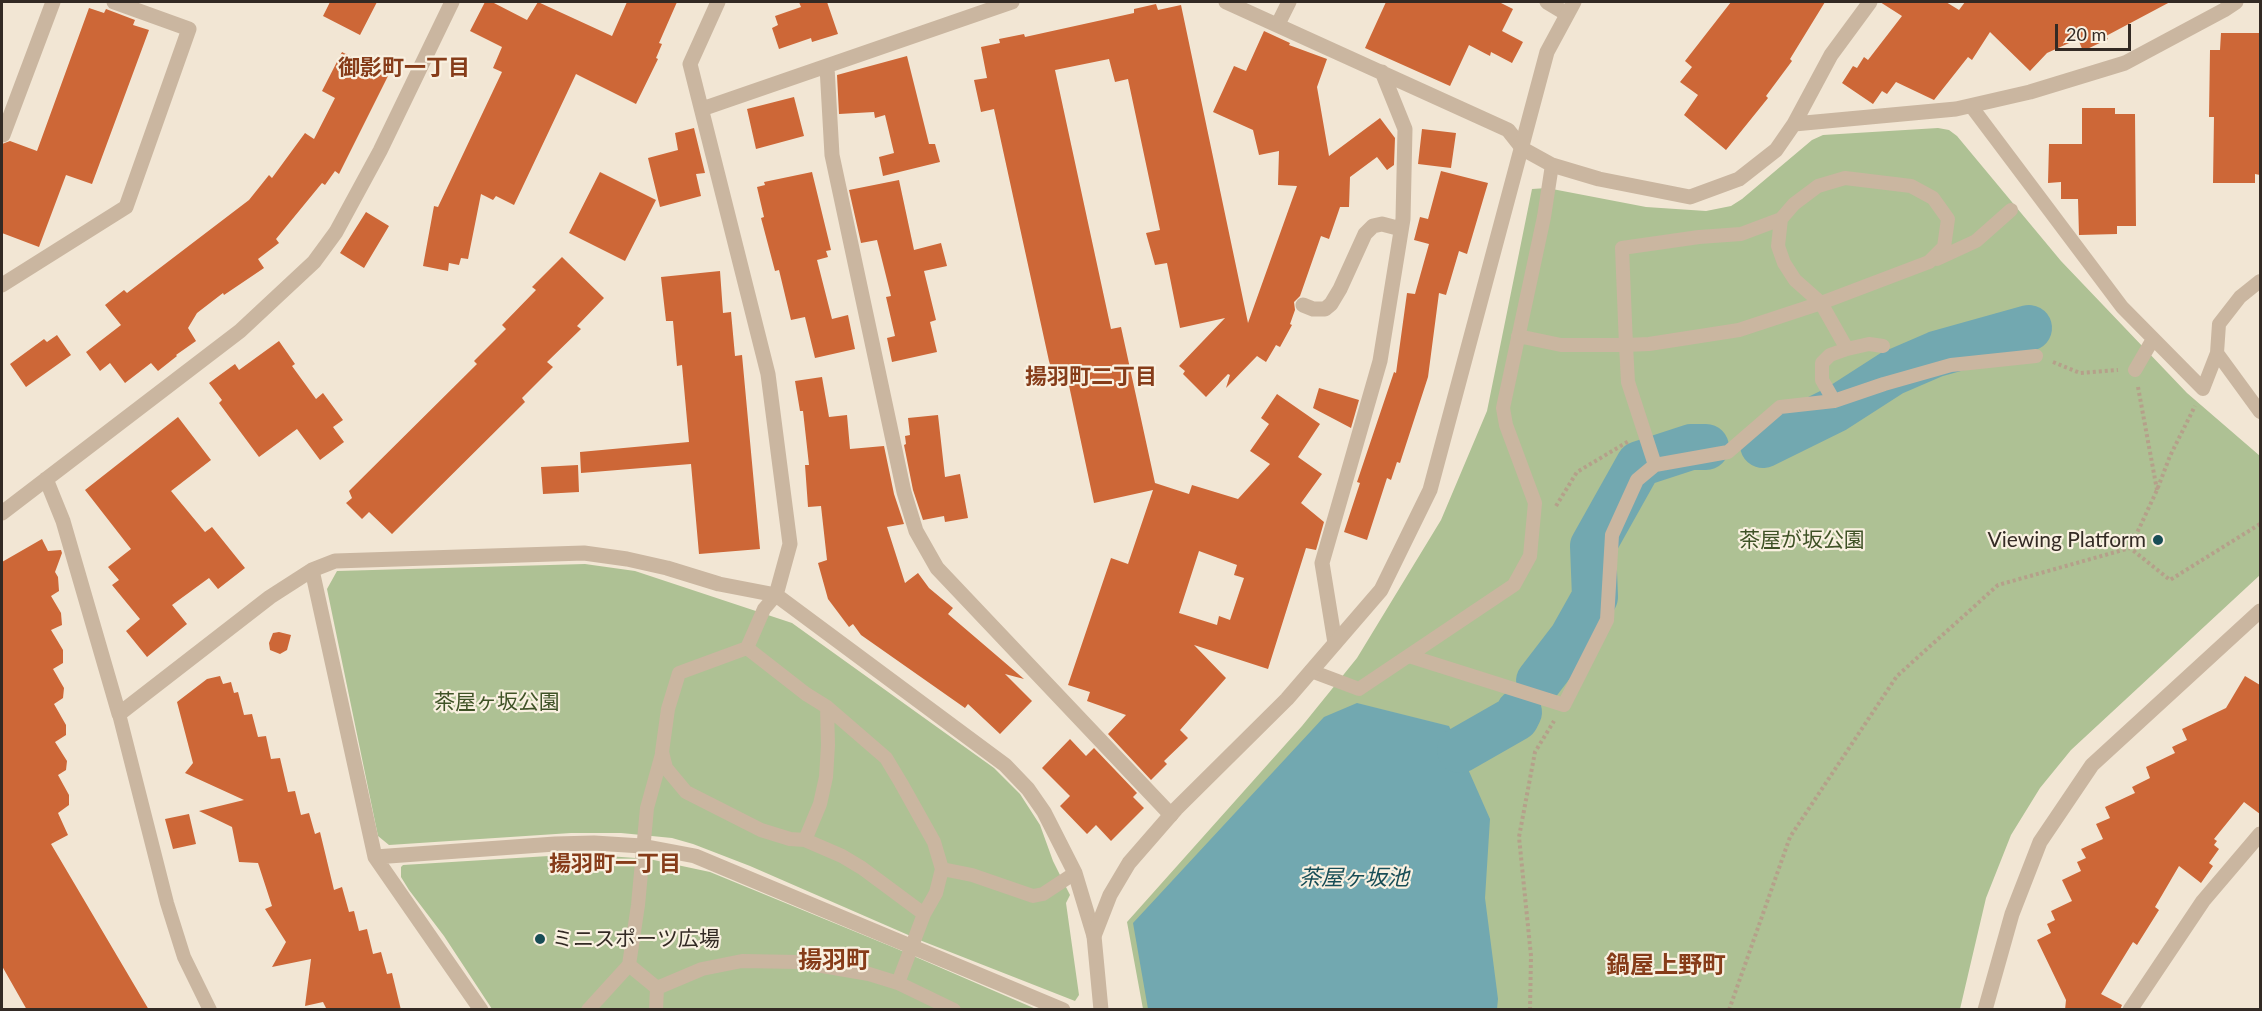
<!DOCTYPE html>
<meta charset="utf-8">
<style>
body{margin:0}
#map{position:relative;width:2262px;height:1011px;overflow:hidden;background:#f2e6d4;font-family:Lato,sans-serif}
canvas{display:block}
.frame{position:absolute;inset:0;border:3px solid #332a24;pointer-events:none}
.scale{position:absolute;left:2055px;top:24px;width:76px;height:27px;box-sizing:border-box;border:3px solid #332a24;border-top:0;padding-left:8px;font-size:18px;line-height:21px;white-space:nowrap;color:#332a24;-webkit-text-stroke:4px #f9f0e0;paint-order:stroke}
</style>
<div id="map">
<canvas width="2262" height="1011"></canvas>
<div class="frame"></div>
<div class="scale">20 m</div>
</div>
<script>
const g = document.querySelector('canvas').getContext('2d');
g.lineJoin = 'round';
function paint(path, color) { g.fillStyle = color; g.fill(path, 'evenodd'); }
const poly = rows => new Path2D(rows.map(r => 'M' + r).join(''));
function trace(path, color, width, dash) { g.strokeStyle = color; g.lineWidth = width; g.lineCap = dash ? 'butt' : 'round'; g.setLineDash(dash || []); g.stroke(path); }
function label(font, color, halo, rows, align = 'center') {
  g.font = font + ' Lato,"Noto Sans JP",sans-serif'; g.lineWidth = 4.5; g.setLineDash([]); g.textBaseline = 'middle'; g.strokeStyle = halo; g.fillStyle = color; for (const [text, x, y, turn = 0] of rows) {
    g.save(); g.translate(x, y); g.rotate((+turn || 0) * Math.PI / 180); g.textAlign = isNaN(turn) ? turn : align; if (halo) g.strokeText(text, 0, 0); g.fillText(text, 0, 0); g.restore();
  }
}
const green = poly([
 [1938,128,1949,130,1957,136,2061,261,2187,393,2260,456,2260,575,2071,750,2040,788,2011,835,1986,898,1960,1009,1143,1009,1127,922,1302,726,1357,658,1441,520,1487,411,1532,189,1547,188,1646,207,1706,211,1731,206,1742,199,1812,140,1823,135],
 [585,564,635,571,792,623,994,768,1020,794,1040,825,1053,861,1070,895,1066,903,1079,995,1075,1001,922,941,750,866,693,844,672,838,621,833,571,833,389,845,378,836,327,589,337,571],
 [565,855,594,855,649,859,710,872,895,948,1036,1009,492,1009,444,936,409,890,401,877,401,867,403,865]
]);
const water = poly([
 [1357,703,1449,726,1490,819,1485,898,1498,999,1497,1009,1148,1009,1133,923,1324,717]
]);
const river = poly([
 [1763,445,1836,409,1892,373,1936,354,2029,328],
 [1539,681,1572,638,1595,597,1593,546,1639,464,1691,447,1706,447],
 [1460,750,1516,718,1519,712]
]);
const building = poly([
 [330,2,377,2,360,35,323,16],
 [485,2,492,2,527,20,538,2,612,36,627,2,677,2,659,43,662,44,656,58,658,59,636,104,576,74,514,205,496,196,493,200,481,194,468,259,461,258,459,265,449,263,448,271,423,266,434,206,438,207,502,72,493,68,502,47,470,31],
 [799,2,827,2,838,34,812,42,811,38,779,49,772,28,778,25,775,16,801,7],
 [1386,2,1499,2,1513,9,1502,31,1523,42,1512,63,1491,52,1490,56,1469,45,1450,86,1365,48],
 [1731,2,1825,2,1790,59,1792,61,1766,96,1768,98,1726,150,1684,115,1698,95,1680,82,1692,67,1685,61],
 [1880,2,1946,2,1959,10,1965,2,2170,2,2106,36,2108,39,2083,51,2078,39,2047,53,2030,71,1990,32,1972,60,1968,57,1934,100,1896,82,1887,94,1882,91,1873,104,1842,83,1853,66,1857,68,1864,57,1868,60,1902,16],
 [1156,4,1158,10,1181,5,1248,323,1297,186,1278,185,1279,151,1259,155,1253,130,1213,112,1234,66,1246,71,1264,31,1290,43,1289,45,1327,59,1317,87,1329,156,1380,118,1395,138,1394,165,1387,170,1377,157,1350,177,1349,207,1340,207,1329,239,1321,236,1300,296,1294,302,1295,310,1290,324,1292,325,1280,347,1276,345,1266,362,1257,356,1226,388,1230,375,1228,374,1206,397,1183,374,1185,371,1179,366,1225,318,1180,328,1167,263,1155,265,1146,233,1160,230,1128,79,1115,82,1109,59,1055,70,1111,329,1121,327,1155,483,1189,494,1192,485,1238,499,1270,464,1250,451,1269,424,1261,418,1277,394,1320,424,1298,457,1322,474,1301,503,1324,522,1316,550,1306,548,1268,669,1194,645,1226,678,1180,730,1188,738,1164,761,1167,764,1151,780,1108,734,1126,715,1087,701,1090,692,1068,685,1111,558,1128,564,1153,490,1094,503,1067,376,1054,378,1049,361,994,109,981,112,974,80,987,78,981,47,1000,43,999,39,1024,34,1025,37,1134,13,1134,9],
 [1199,551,1237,565,1234,575,1244,578,1230,620,1219,616,1217,625,1179,613],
 [89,8,104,13,106,9,135,20,133,25,149,30,92,184,66,175,39,247,2,233,2,144,10,141,37,151],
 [2221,33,2260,33,2260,175,2255,174,2255,183,2213,183,2214,117,2209,117,2210,50,2220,50],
 [342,52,388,76,339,174,335,171,325,185,322,183,276,239,279,243,258,259,264,268,224,295,223,293,197,313,188,328,196,341,176,355,177,356,158,371,151,363,125,383,110,363,100,371,86,352,121,325,105,305,124,290,127,293,249,200,269,175,272,178,305,133,314,139,335,98,322,91],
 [907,56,929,144,935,144,940,162,883,176,879,157,894,153,885,115,875,118,874,112,839,114,837,75],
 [794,97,804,136,756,149,747,109],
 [2082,108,2115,108,2115,114,2135,114,2136,226,2117,226,2117,234,2079,235,2078,199,2061,199,2061,182,2048,183,2049,144,2082,144],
 [694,128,705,173,696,174,701,196,660,207,648,158,678,150,675,133],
 [1422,129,1456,133,1451,168,1418,164],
 [1441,171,1488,183,1467,254,1459,251,1446,295,1439,293,1428,377,1400,463,1397,462,1391,480,1387,478,1367,540,1344,532,1360,483,1357,482,1394,372,1396,373,1407,293,1415,294,1429,244,1414,240,1420,217,1428,219],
 [600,172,656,200,625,261,569,233],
 [812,172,831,250,826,251,828,257,817,260,832,319,848,315,855,349,815,358,805,317,791,320,779,270,775,271,761,218,764,217,757,187,765,185,764,182],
 [899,180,914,250,941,243,947,266,924,271,936,320,930,322,937,352,892,362,887,338,895,336,886,297,891,296,877,240,861,243,849,190],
 [366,212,389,226,364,268,340,253],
 [562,257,604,298,577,326,581,329,547,362,553,367,522,398,525,402,392,534,369,512,362,519,346,503,352,498,349,491,477,364,474,361,506,329,502,325,536,290,532,287],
 [720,271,723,313,731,312,735,356,742,355,760,549,699,554,691,464,581,473,580,452,689,442,682,365,677,366,673,321,666,321,661,277],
 [57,335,71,355,26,387,10,364,44,339,47,342],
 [279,341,295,364,292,366,316,399,323,393,343,420,333,427,344,442,320,460,297,429,259,457,219,403,222,400,209,383,235,364,239,370],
 [822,377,829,417,847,415,850,449,884,446,894,494,904,524,887,527,905,583,918,573,929,588,953,608,948,614,1024,679,1005,674,1032,701,1000,734,968,704,965,708,861,635,853,624,849,627,828,599,818,563,827,560,821,506,808,507,805,465,809,465,803,411,800,411,795,381],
 [1319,388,1359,400,1351,428,1313,408],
 [938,415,945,477,960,474,968,518,945,522,944,516,923,520,913,490,904,445,906,444,905,436,910,435,908,418],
 [178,417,211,460,171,491,205,532,212,527,245,568,218,589,209,578,172,605,187,624,147,657,126,631,140,619,112,585,119,580,108,567,131,549,85,490],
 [578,465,579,492,543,494,541,467],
 [42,539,48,551,61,550,62,553,55,572,58,577,59,591,51,596,61,613,62,625,51,630,63,650,63,663,53,669,64,688,63,698,54,704,66,725,66,735,55,742,67,761,66,770,58,775,69,795,69,805,58,813,68,835,51,844,149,1010,27,1010,2,966,2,562],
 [279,632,291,635,287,650,280,654,270,650,269,643,273,633],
 [220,676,223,684,231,682,234,693,238,692,244,715,252,714,258,737,266,736,271,759,280,758,288,792,295,791,301,815,309,813,315,834,320,832,334,890,342,887,349,912,354,911,359,931,367,929,373,954,381,952,387,974,392,973,401,1010,327,1010,323,1002,305,1006,311,959,272,967,286,942,265,909,272,906,258,863,239,862,232,827,199,811,244,800,185,773,193,763,177,702,207,679],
 [2245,676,2260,685,2260,814,2244,802,2214,839,2217,841,2214,845,2219,849,2209,863,2213,866,2201,883,2179,866,2155,907,2159,910,2137,945,2133,942,2101,994,2122,1005,2120,1010,2065,1010,2066,1000,2037,940,2051,933,2047,924,2055,920,2051,911,2072,901,2062,880,2081,871,2077,862,2086,858,2081,849,2103,839,2096,824,2110,818,2105,807,2135,793,2132,787,2150,778,2146,767,2175,753,2172,747,2187,740,2182,729,2226,708],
 [1070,739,1086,756,1094,748,1137,793,1133,797,1144,808,1111,841,1096,825,1087,834,1060,806,1070,796,1042,768],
 [189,814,196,844,173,849,165,819]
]);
const path = poly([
 [2053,362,2080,373,2118,370],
 [2138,387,2157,490],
 [1556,506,1577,472,1629,441],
 [2130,548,2157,490,2170,456,2195,406],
 [1530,1010,1531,956,1519,837,1535,752,1554,721],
 [1729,1010,1790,837,1897,676,1998,585,2130,548,2170,580,2260,524]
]);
const service = poly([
 [1971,106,2122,307,2203,389,2217,353],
 [1781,219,1778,246,1784,263,1795,280,1821,303,1847,349],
 [1937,259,1976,241,2011,210],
 [2260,281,2240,297,2219,324,2217,353,2260,412],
 [1518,336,1561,345,1626,345,1649,344,1739,330,1821,303,1929,262,1944,247,1948,219,1933,198,1911,186,1845,178,1818,186,1794,204,1781,219,1741,234,1699,237,1622,248,1626,345,1628,382,1655,465],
 [2135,370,2153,339],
 [1834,401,1822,380,1822,363,1830,355,1847,349,1869,344,1883,346],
 [776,595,764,609,747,648,806,694,827,707,886,758,901,783,934,842,942,869,972,875,1033,896,1043,894,1075,873],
 [747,648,679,673,668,709,662,752,666,768,686,792,761,830,790,839,805,840,842,856,862,868,924,914],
 [1409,656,1564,705,1607,620,1612,535,1637,480,1655,465,1728,452,1780,407,1834,401,1884,384,1951,365,2036,356],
 [1311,671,1359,689,1514,585,1530,556,1535,503,1506,425,1503,408,1544,217,1552,165],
 [119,714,167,903,184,957,210,1010],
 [805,840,820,804,826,777,828,745,827,707],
 [629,965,657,988,702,969,742,961,799,962,869,974,898,983,954,1010],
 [898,983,924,914,936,893,942,869],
 [588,1010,629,965,638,905,647,808,662,754],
 [656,1010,657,988]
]);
const minor = poly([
 [718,2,690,64,768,374,790,544,776,595],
 [1226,2,1508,130,1523,149,1552,165,1599,179,1690,197,1739,179,1776,150,1794,124,1831,55,1870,2],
 [1547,2,1567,14],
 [1278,24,1289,2],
 [827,67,832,155,904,492,916,531,937,568,1171,815],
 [702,109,1012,2],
 [1794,124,1956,109,2030,92,2125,63,2224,10,2236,2],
 [3,135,53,2],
 [2,285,126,207,189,29,114,2],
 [1303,305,1313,309,1325,309,1331,304,1340,289,1365,234,1373,226,1382,224,1401,229],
 [46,479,63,521,119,714,270,597,312,570,335,561,584,553,627,559,667,568,719,584,776,595,1005,765,1028,789,1044,812,1075,873,1094,936],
 [2,513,240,331,314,262,336,232,380,151,452,2],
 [312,570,375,857,481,1010],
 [1335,643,1322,563,1380,361,1403,219,1405,129,1382,72],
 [375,857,555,844,594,843,642,846,695,856,1063,1010],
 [2130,1010,2203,901,2260,834]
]);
const tertiary = poly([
 [1101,1010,1094,936,1110,895,1129,863,1176,809,1287,699,1381,590,1430,490,1547,52,1574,2],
 [1985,1010,2012,914,2040,842,2092,765,2260,611]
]);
const markers = [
 [2158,540,6,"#184d56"],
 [540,939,6,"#184d56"]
];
const parkNames = [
 ["茶屋が坂公園",1802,540],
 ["茶屋ヶ坂公園",497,702]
];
const poiNames = [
 ["Viewing Platform",2146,540],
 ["ミニスポーツ広場",552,939,"left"]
];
const neighbourhoodNames = [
 ["御影町一丁目",404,68],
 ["揚羽町二丁目",1091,377],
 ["揚羽町一丁目",615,864]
];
const waterNames = [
 ["茶屋ヶ坂池",1354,878]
];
const quarterNames = [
 ["揚羽町",834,960],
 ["鍋屋上野町",1666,965]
];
paint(green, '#aec194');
paint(water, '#72a8b0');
trace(river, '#72a8b0', 46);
paint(building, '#cd6737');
trace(path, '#b5a08a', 4, [3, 3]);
trace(service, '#cab6a0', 14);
trace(minor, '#cab6a0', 15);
trace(tertiary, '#cab6a0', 15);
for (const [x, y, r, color] of markers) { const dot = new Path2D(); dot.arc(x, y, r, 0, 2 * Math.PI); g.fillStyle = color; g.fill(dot); trace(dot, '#f9f0e0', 2); }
label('21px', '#3f5226', '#f9f0e0', parkNames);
label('21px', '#332a24', '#f9f0e0', poiNames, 'right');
label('bold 22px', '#863c19', '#f9f0e0', neighbourhoodNames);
label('italic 22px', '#184d56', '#f9f0e0', waterNames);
label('bold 24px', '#863c19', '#f9f0e0', quarterNames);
</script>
